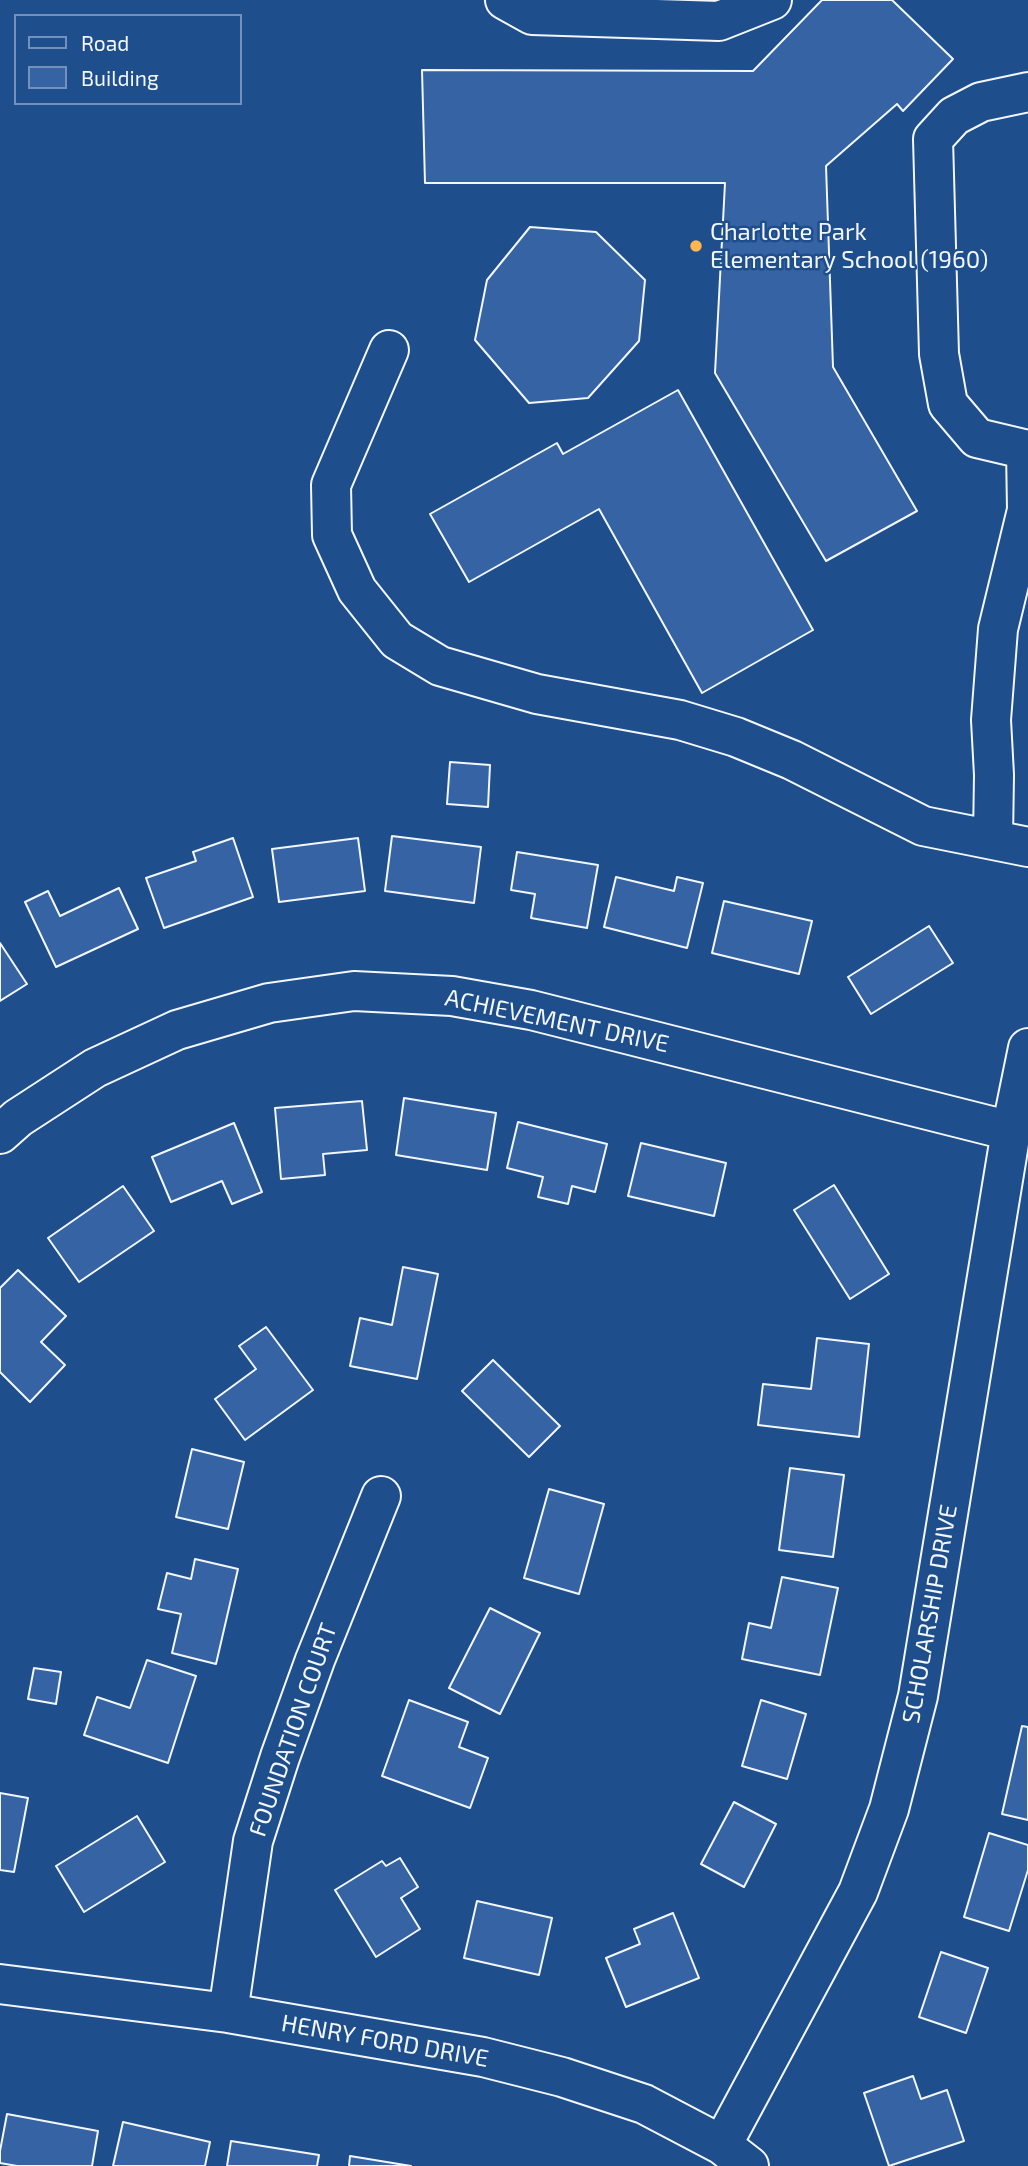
<!DOCTYPE html>
<style>
body{margin:0}
#map{position:relative;width:1028px;height:2166px;overflow:hidden;background:#1f4e8c;font-family:"Exo 2",sans-serif}
canvas{display:block}
.legend{position:absolute;left:14px;top:14px;width:228px;height:91px;box-sizing:border-box;background:#1f4e8c;border:2px solid #7391ba;margin:0;padding:9px 12px;list-style:none;font-size:21px;color:#f2f6ff}
.legend li{display:flex;align-items:center;gap:14px;height:35px}
.legend b{width:35px;border:2px solid #7391ba}
</style>
<div id="map">
<canvas width="1028" height="2166"></canvas>
<ul class="legend">
<li><b style="height:9px;background:#1f4e8c"></b>Road</li>
<li><b style="height:19px;background:#3563a3"></b>Building</li>
</ul>
</div>
<script>
const g = document.querySelector('canvas').getContext('2d');
g.lineJoin = 'round';
function paint(path, color) { g.fillStyle = color; g.fill(path, 'evenodd'); }
const poly = rows => new Path2D(rows.map(r => 'M' + r).join(''));
function trace(path, color, width, dash) { g.strokeStyle = color; g.lineWidth = width; g.lineCap = dash ? 'butt' : 'round'; g.setLineDash(dash || []); g.stroke(path); }
function label(font, color, halo, rows, align = 'center') {
  g.font = font + ' "Exo 2",sans-serif'; g.lineWidth = 5; g.setLineDash([]); g.textBaseline = 'middle'; g.strokeStyle = halo; g.fillStyle = color; for (const [text, x, y, turn = 0] of rows) {
    g.save(); g.translate(x, y); g.rotate((+turn || 0) * Math.PI / 180); g.textAlign = isNaN(turn) ? turn : align; if (halo) g.strokeText(text, 0, 0); g.fillText(text, 0, 0); g.restore();
  }
}
const building = poly([
 [822,0,892,0,953,59,903,111,897,104,826,166,833,367,917,511,826,561,715,373,725,183,425,183,422,70,753,71,822,0],
 [530,227,596,232,645,280,639,341,588,398,529,403,475,340,487,280,530,227],
 [678,390,813,630,702,693,599,509,469,582,430,514,557,443,563,454,678,390],
 [450,762,490,765,488,807,447,804,450,762],
 [392,836,481,847,474,903,385,891,392,836],
 [233,838,253,897,164,928,146,878,196,861,193,852,233,838],
 [358,838,365,891,279,902,272,849,358,838],
 [517,852,598,865,587,928,531,918,535,894,511,890,517,852],
 [616,877,674,891,677,877,703,883,687,948,604,927,616,877],
 [119,888,138,929,56,967,25,902,48,891,60,916,119,888],
 [724,901,812,921,799,974,712,953,724,901],
 [929,926,953,963,871,1014,848,977,929,926],
 [0,943,27,984,0,1001,0,943],
 [404,1098,496,1113,487,1170,396,1155,404,1098],
 [362,1101,367,1150,323,1154,325,1175,281,1179,275,1108,362,1101],
 [518,1122,607,1144,595,1192,572,1186,568,1204,538,1197,543,1177,507,1168,518,1122],
 [234,1123,262,1192,232,1204,222,1181,171,1202,152,1157,234,1123],
 [641,1143,726,1163,714,1216,628,1196,641,1143],
 [834,1185,889,1274,850,1299,794,1210,834,1185],
 [123,1186,154,1231,79,1282,48,1238,123,1186],
 [403,1267,438,1274,417,1379,350,1366,360,1318,392,1325,403,1267],
 [18,1270,66,1316,41,1342,65,1365,30,1402,0,1372,0,1288,18,1270],
 [266,1327,313,1390,245,1440,215,1399,256,1369,239,1346,266,1327],
 [817,1338,869,1344,859,1437,758,1425,763,1384,811,1389,817,1338],
 [493,1360,560,1426,529,1457,462,1391,493,1360],
 [192,1449,244,1462,228,1529,176,1517,192,1449],
 [790,1468,844,1475,833,1557,779,1550,790,1468],
 [549,1489,604,1504,579,1594,524,1578,549,1489],
 [195,1559,238,1569,216,1664,172,1653,181,1614,158,1609,167,1573,191,1579,195,1559],
 [782,1577,838,1588,820,1675,742,1659,749,1623,771,1628,782,1577],
 [490,1608,540,1633,500,1714,449,1688,490,1608],
 [147,1660,196,1676,168,1763,84,1735,97,1697,130,1708,147,1660],
 [34,1668,61,1672,56,1704,28,1699,34,1668],
 [409,1700,468,1722,459,1747,488,1758,470,1808,382,1776,409,1700],
 [761,1700,806,1714,787,1779,742,1766,761,1700],
 [1022,1726,1028,1727,1028,1820,1002,1814,1022,1726],
 [0,1793,28,1798,14,1872,0,1870,0,1793],
 [734,1802,776,1824,744,1887,701,1864,734,1802],
 [137,1816,165,1862,84,1912,56,1866,137,1816],
 [989,1833,1028,1845,1028,1870,1009,1931,964,1917,989,1833],
 [400,1858,418,1887,401,1898,420,1929,376,1957,335,1890,382,1861,386,1866,400,1858],
 [477,1901,552,1918,539,1975,464,1958,477,1901],
 [673,1913,699,1978,626,2007,606,1958,640,1944,634,1929,673,1913],
 [941,1952,988,1968,966,2033,919,2017,941,1952],
 [913,2076,921,2099,947,2090,964,2141,889,2166,864,2093,913,2076],
 [7,2114,98,2131,92,2166,17,2166,0,2163,0,2151,7,2114],
 [123,2122,210,2142,205,2166,113,2166,123,2122],
 [231,2141,319,2155,317,2166,227,2166,231,2141],
 [350,2156,411,2166,349,2166,350,2156]
]);
const minor = poly([
 [505,0,532,15,719,21,772,0],
 [1028,92,981,102,954,116,933,139,939,354,948,404,977,438,1028,450],
 [389,350,331,485,332,535,357,590,397,640,440,666,537,694,680,720,736,737,792,760,923,826,1028,847],
 [993,839,994,775,991,720,998,629,1027,510,1026,450],
 [0,1134,18,1118,95,1068,177,1030,269,1003,354,991,452,996,531,1010,1011,1131],
 [0,1984,228,2013,483,2057,562,2077,644,2104,722,2145,749,2166],
 [228,2013,253,1841,280,1757,315,1660,381,1496],
 [722,2145,858,1892,889,1809,918,1696,1011,1131,1028,1048]
]);
const markers = [
 [696,246,7,"#ffb74d"]
];
const poiNames = [
 ["Charlotte Park",710,232],
 ["Elementary School (1960)",710,260]
];
const streetNames = [
 ["ACHIEVEMENT DRIVE",557,1021,12],
 ["SCHOLARSHIP DRIVE",930,1614,-80],
 ["FOUNDATION COURT",293,1730,-71],
 ["HENRY FORD DRIVE",385,2041,10]
];
paint(building, '#3563a3');
trace(building, '#f2f6ff', 2);
trace(minor, '#f2f6ff', 42);
trace(minor, '#1f4e8c', 38);
for (const [x, y, r, color] of markers) { const dot = new Path2D(); dot.arc(x, y, r, 0, 2 * Math.PI); g.fillStyle = color; g.fill(dot); trace(dot, '#1f4e8c', 2.5); }
label('24px', '#f2f6ff', '#1f4e8c', poiNames, 'left');
label('24px', '#f2f6ff', '#1f4e8c', streetNames);
</script>
